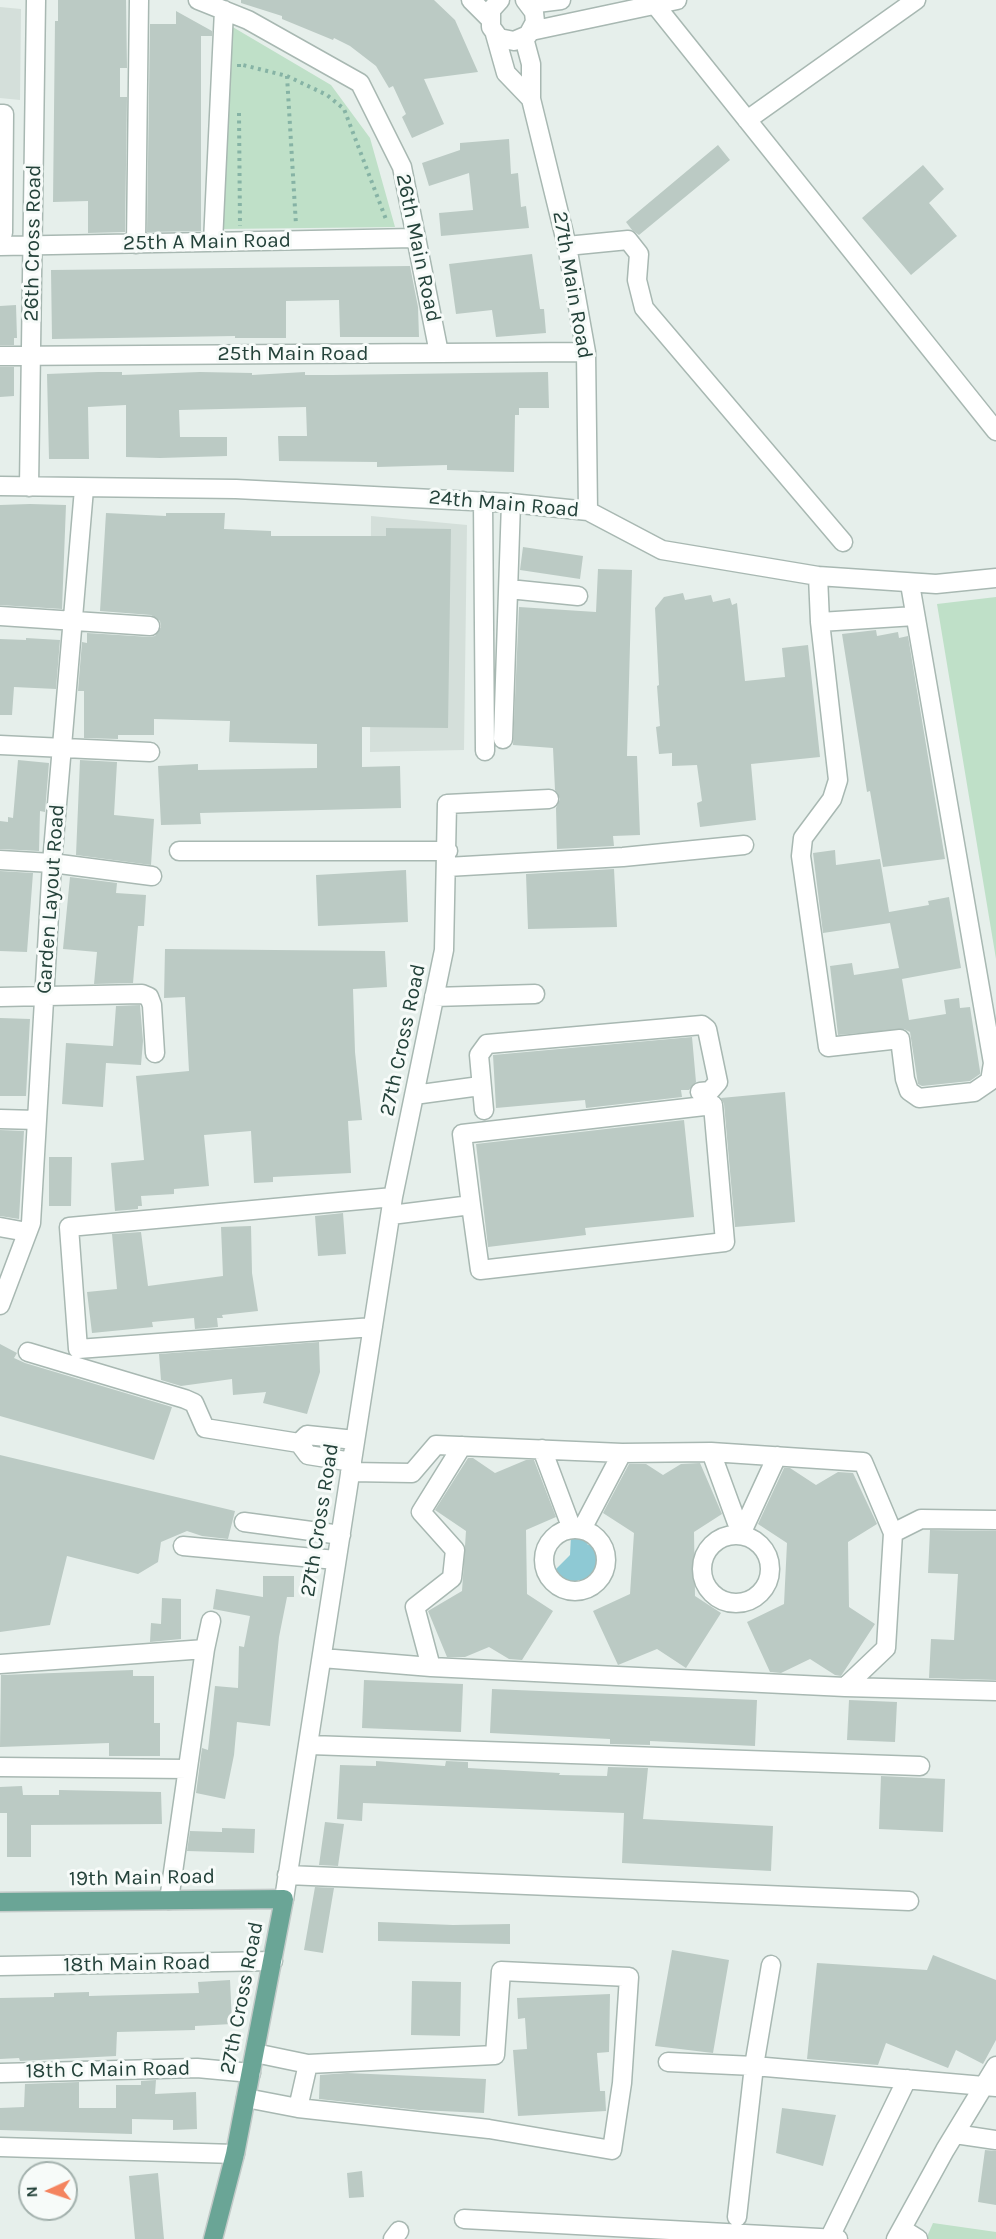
<!DOCTYPE html>
<style>
body{margin:0}
#map{position:relative;width:996px;height:2239px;overflow:hidden;background:#e6efeb;font-family:Karla,sans-serif}
canvas{display:block}
.north{position:absolute;left:18px;top:2161px;width:60px;height:60px;box-sizing:border-box;background:#f7fbf9;border:2px solid #a3b1ad;border-radius:50%;rotate:267deg;font-size:16px;font-weight:700;line-height:24px;text-align:center;color:#24423a}
.north::after{content:'';display:block;margin:auto;width:21px;height:27px;background:#f4845f;clip-path:polygon(50% 0,100% 100%,50% 72%,0 100%)}
</style>
<div id="map">
<canvas width="996" height="2239"></canvas>
<div class="north">N</div>
</div>
<script>
const g = document.querySelector('canvas').getContext('2d');
g.lineJoin = 'round';
function paint(path, color) { g.fillStyle = color; g.fill(path, 'evenodd'); }
const poly = rows => new Path2D(rows.map(r => 'M' + r).join(''));
function trace(path, color, width, dash) { g.strokeStyle = color; g.lineWidth = width; g.lineCap = dash ? 'butt' : 'round'; g.setLineDash(dash || []); g.stroke(path); }
function label(font, color, halo, rows, align = 'center') {
  g.font = font + ' Karla,sans-serif'; g.lineWidth = 6; g.setLineDash([]); g.textBaseline = 'middle'; g.strokeStyle = halo; g.fillStyle = color; for (const [text, x, y, turn = 0] of rows) {
    g.save(); g.translate(x, y); g.rotate((+turn || 0) * Math.PI / 180); g.textAlign = isNaN(turn) ? turn : align; if (halo) g.strokeText(text, 0, 0); g.fillText(text, 0, 0); g.restore();
  }
}
const built = poly([
 [0,7,21,9,20,100,0,98],
 [371,516,467,525,464,750,370,752]
]);
const green = poly([
 [231,26,331,85,370,138,395,227,221,229],
 [996,597,996,959,937,604],
 [933,2223,996,2232,996,2239,926,2239]
]);
const water = poly([
 [580,1532,588,1545,601,1545,605,1549,602,1573,599,1581,579,1580,567,1585,558,1580,555,1570,570,1555,571,1536]
]);
const building = poly([
 [58,0,126,0,127,68,120,68,120,97,127,97,125,232,88,233,88,201,53,202,55,21,58,21],
 [241,0,434,0,455,20,478,72,424,79,444,124,412,138,402,117,406,114,393,86,389,88,376,66,350,46,334,38,333,40,282,19,282,16,241,3],
 [176,11,212,31,212,36,201,36,201,231,147,232,150,24,176,24],
 [509,139,511,174,518,173,521,207,526,206,529,228,441,236,439,213,473,210,469,173,429,186,422,163,460,150,460,143],
 [718,145,730,160,639,235,632,230,626,222],
 [923,165,944,189,929,203,957,236,911,275,862,218],
 [532,254,540,309,544,309,546,333,496,337,492,310,456,314,449,264],
 [410,266,418,307,419,337,340,337,339,300,286,301,286,338,235,338,235,336,52,339,51,270],
 [16,305,17,338,14,338,14,345,0,345,0,306],
 [0,367,14,367,14,396,0,397],
 [98,372,122,372,122,375,200,372,252,373,252,375,305,372,305,375,333,375,548,372,549,408,519,408,519,415,515,415,514,472,447,470,447,465,377,467,377,462,279,461,278,436,307,436,306,407,179,410,180,437,227,437,227,456,160,458,126,457,126,405,88,407,89,459,49,459,47,374],
 [30,504,66,505,62,609,0,605,0,505],
 [106,513,166,516,166,513,225,513,224,529,271,531,271,536,386,536,386,528,451,529,448,728,362,727,362,767,400,766,401,808,200,813,201,824,161,825,158,766,198,764,198,770,317,768,317,744,229,742,230,721,154,719,154,735,118,735,118,739,84,738,84,691,78,691,82,642,87,643,87,633,150,637,155,636,161,627,160,621,151,615,100,611],
 [523,547,583,556,580,579,520,570],
 [598,569,632,570,627,756,637,756,640,835,613,836,614,846,557,849,556,808,560,799,555,790,553,748,513,745,519,607,596,612],
 [683,593,685,600,711,595,713,602,730,598,732,605,737,603,745,681,785,677,782,648,808,645,820,757,751,764,756,820,700,827,697,803,702,801,697,765,672,766,672,753,659,754,656,727,660,726,657,686,659,685,655,608,664,597],
 [876,630,877,636,898,632,899,638,908,636,945,859,883,867,870,791,867,792,842,634],
 [26,638,60,640,56,689,14,687,12,715,0,715,0,639,26,640],
 [18,760,49,763,45,812,40,811,39,851,0,849,0,821,8,822,8,817,13,818],
 [80,760,117,762,114,815,154,819,151,865,76,855],
 [835,850,836,865,880,859,889,912,929,905,928,901,949,897,961,968,902,979,909,1020,946,1014,944,1000,959,998,960,1008,970,1007,980,1071,980,1074,970,1081,922,1086,918,1084,910,1032,904,1029,838,1035,830,966,852,963,854,975,899,968,890,923,823,933,813,853],
 [614,869,617,927,528,929,526,874],
 [406,870,408,922,318,926,316,875],
 [0,871,33,873,27,952,0,951],
 [70,877,117,883,116,893,146,895,144,926,138,926,133,983,94,984,97,952,63,949],
 [165,949,385,951,387,987,353,989,355,1052,362,1120,348,1121,351,1173,273,1177,273,1182,254,1183,251,1131,204,1135,209,1186,174,1189,174,1194,141,1196,142,1206,138,1206,138,1209,115,1211,111,1163,144,1160,136,1076,189,1071,185,997,164,998],
 [140,1005,143,1041,141,1065,106,1063,103,1107,62,1104,66,1043,113,1046,116,1006],
 [0,1018,30,1019,26,1096,0,1096],
 [692,1037,696,1082,689,1090,681,1090,682,1097,586,1108,585,1100,496,1108,493,1055],
 [785,1092,795,1222,735,1227,724,1104,721,1098],
 [684,1120,694,1217,585,1228,586,1235,488,1247,476,1144],
 [0,1130,24,1131,19,1219,0,1216],
 [49,1157,72,1157,71,1206,49,1206],
 [343,1213,346,1254,318,1256,315,1216],
 [251,1226,252,1273,258,1311,222,1315,223,1318,217,1318,218,1327,195,1329,194,1318,152,1322,153,1327,92,1333,87,1292,117,1289,112,1234,141,1232,148,1286,223,1276,221,1227],
 [319,1342,320,1372,307,1414,263,1403,266,1392,233,1395,232,1379,181,1386,161,1380,159,1354],
 [0,1344,17,1353,14,1358,25,1363,172,1407,154,1460,0,1416],
 [0,1455,235,1511,228,1539,202,1536,187,1531,161,1542,158,1562,138,1574,67,1556,50,1625,0,1632],
 [468,1458,473,1458,495,1473,526,1460,534,1460,556,1517,526,1530,527,1594,553,1611,522,1660,509,1659,489,1647,465,1657,447,1657,428,1611,462,1591,466,1531,435,1510],
 [700,1463,722,1514,694,1532,695,1596,721,1613,686,1668,657,1649,618,1665,593,1611,630,1594,634,1533,603,1513,629,1464,646,1464,663,1475,681,1464],
 [784,1468,790,1468,816,1485,838,1472,853,1473,877,1524,848,1542,849,1607,875,1624,841,1676,835,1675,810,1659,781,1673,770,1672,747,1622,784,1604,787,1543,758,1524],
 [930,1530,996,1531,996,1680,929,1678,931,1639,954,1640,958,1574,928,1573],
 [263,1576,294,1576,294,1597,287,1597,279,1637,270,1726,237,1722,234,1755,225,1799,196,1793,202,1748,208,1750,215,1686,238,1688,239,1646,244,1647,250,1616,213,1609,216,1589,263,1597],
 [162,1598,181,1599,181,1639,150,1642,151,1623,161,1624],
 [133,1670,133,1676,154,1676,154,1723,160,1723,160,1756,109,1756,109,1743,0,1747,1,1675],
 [364,1680,463,1684,461,1732,362,1728],
 [492,1689,757,1700,755,1746,650,1741,650,1745,610,1744,610,1739,490,1733],
 [849,1700,897,1702,895,1742,847,1740],
 [376,1761,445,1766,446,1761,468,1762,468,1768,560,1773,559,1775,607,1776,608,1767,648,1768,643,1819,773,1826,771,1871,622,1863,624,1813,363,1803,362,1821,337,1819,340,1765,376,1766],
 [881,1776,945,1779,943,1832,879,1829],
 [22,1786,23,1795,59,1795,59,1790,161,1792,162,1824,31,1825,31,1857,7,1857,7,1813,0,1813,0,1787],
 [325,1822,344,1824,338,1866,319,1865],
 [222,1828,255,1829,254,1853,187,1851,190,1831,222,1832],
 [315,1887,334,1888,323,1953,304,1950],
 [378,1922,453,1925,510,1924,510,1944,378,1941],
 [672,1950,729,1960,713,2053,655,2046],
 [933,1955,996,1980,996,2040,983,2064,956,2050,948,2068,886,2043,878,2065,807,2059,817,1963,927,1970],
 [230,1980,232,2024,195,2026,195,2030,117,2032,116,2056,20,2061,19,2058,0,2059,0,1998,54,1997,54,1993,89,1992,89,1996,199,1993,198,1982],
 [412,1981,461,1982,460,2036,411,2035],
 [610,1994,609,2052,597,2053,600,2091,605,2091,606,2111,518,2116,513,2050,527,2049,525,2018,518,2019,517,1998],
 [347,2073,486,2079,484,2113,419,2110,319,2099,320,2075],
 [156,2080,155,2094,196,2092,197,2129,173,2130,173,2120,132,2119,132,2134,0,2130,0,2108,24,2107,25,2084,79,2082,79,2108,116,2108,116,2085,141,2085,141,2081],
 [782,2108,836,2115,823,2166,776,2153],
 [985,2150,996,2151,996,2205,978,2202],
 [362,2171,364,2197,349,2198,347,2173],
 [158,2173,164,2239,135,2239,129,2176]
]);
const path = poly([
 [239,67,239,64,287,76,327,95,344,109,387,222],
 [287,76,296,225],
 [239,113,240,226]
]);
const minor = poly([
 [198,0,248,20,360,83,402,167,439,353],
 [471,0,490,19],
 [500,0,491,10,491,27,499,38,514,41,528,35,535,22,534,12,525,0],
 [529,4,561,0],
 [656,6,996,431],
 [531,31,677,0],
 [495,34,506,73,531,99],
 [524,38,531,64,531,99,567,246,586,352,588,511],
 [0,114,4,114,3,233,0,232],
 [747,120,916,0],
 [213,242,224,10],
 [136,244,139,0],
 [0,246,415,238],
 [567,246,628,240,639,254,637,280,644,308,843,542],
 [0,356,586,352],
 [0,486,236,489,511,503,588,511,662,550,818,576,936,584,996,578],
 [29,487,36,0],
 [483,501,485,751],
 [818,576,820,622,838,780,832,799,803,838,801,856,828,1047,900,1039,905,1079,909,1091,919,1098,974,1092,990,1081,993,1063,910,584],
 [509,589,578,596],
 [0,616,150,626],
 [820,622,915,616],
 [503,739,511,503],
 [0,745,150,752],
 [179,851,448,851],
 [0,860,52,863,152,876],
 [447,867,623,857,744,845],
 [0,997,142,994,149,997,152,1005,155,1053],
 [434,997,535,994],
 [414,1095,480,1086],
 [484,1110,479,1055,487,1044,702,1025,707,1029,718,1082,710,1091,700,1092],
 [0,1119,37,1120],
 [391,1215,471,1205,480,1270,725,1242,713,1105,462,1134,471,1205],
 [0,1227,27,1232],
 [0,1305,31,1223,52,863,84,489],
 [373,1327,78,1349,69,1227,393,1197],
 [28,1352,185,1399,194,1403,205,1428,299,1443],
 [299,1443,307,1435,355,1440],
 [299,1443,308,1455,352,1462],
 [542,1449,572,1529],
 [711,1452,741,1534],
 [244,1522,341,1535],
 [582,1529,622,1453],
 '544 1560a31 31 0 1 1 62 0a31 31 0 1 1-62 0Z',
 [893,1533,921,1519,996,1520],
 [741,1534,777,1456],
 '702 1569a34 34 0 1 1 68 0a34 34 0 1 1-68 0Z',
 [183,1546,336,1560],
 [205,1649,211,1621],
 [322,1658,431,1667,845,1687,886,1648,893,1533,863,1462,711,1452,622,1453,436,1445,412,1473,350,1472],
 [0,1664,205,1649,169,1900],
 [431,1667,415,1607,452,1578,455,1550,421,1512,462,1446],
 [845,1687,996,1691],
 [310,1745,920,1766],
 [0,1767,187,1769],
 [287,1875,909,1901],
 [284,1899,393,1197,444,950,447,804,549,799],
 [0,1966,273,1961],
 [668,2062,754,2066,996,2087],
 [0,2073,197,2068,251,2073],
 [246,2098,298,2108,489,2129,612,2150,622,2083,629,1977,501,1971,495,2055,308,2064,255,2053],
 [298,2108,308,2064],
 [955,2134,996,2140],
 [0,2147,235,2154],
 [737,2217,754,2066,771,1965],
 [464,2219,838,2239],
 [902,2229,918,2239],
 [830,2237,907,2079],
 [393,2239,399,2231],
 [896,2239,945,2150,996,2066]
]);
const major = poly([
 [0,1902,284,1899,235,2154,213,2239]
]);
const streetNames = [
 ["25th A Main Road",207,242,-1],
 ["26th Cross Road",33,243,-89],
 ["26th Main Road",418,248,78],
 ["27th Main Road",572,285,80],
 ["25th Main Road",293,354],
 ["24th Main Road",504,504,5],
 ["Garden Layout Road",51,899,-86],
 ["27th Cross Road",403,1040,-78],
 ["27th Cross Road",320,1520,-81],
 ["19th Main Road",142,1878,-1],
 ["18th Main Road",137,1964,-1],
 ["27th Cross Road",242,1998,-79],
 ["18th C Main Road",108,2070,-1]
];
paint(built, '#d4dfda');
paint(green, '#bfe0c8');
paint(water, '#8ec9d4');
paint(building, '#bbcac4');
trace(minor, '#a8b8b2', 21);
trace(major, '#c2cac8', 21);
trace(path, '#86b3a5', 4, [3, 4.5]);
trace(minor, '#fff', 18);
trace(major, '#6aa596', 18);
label('21px', '#24423a', '#f7fbf9', streetNames);
</script>
